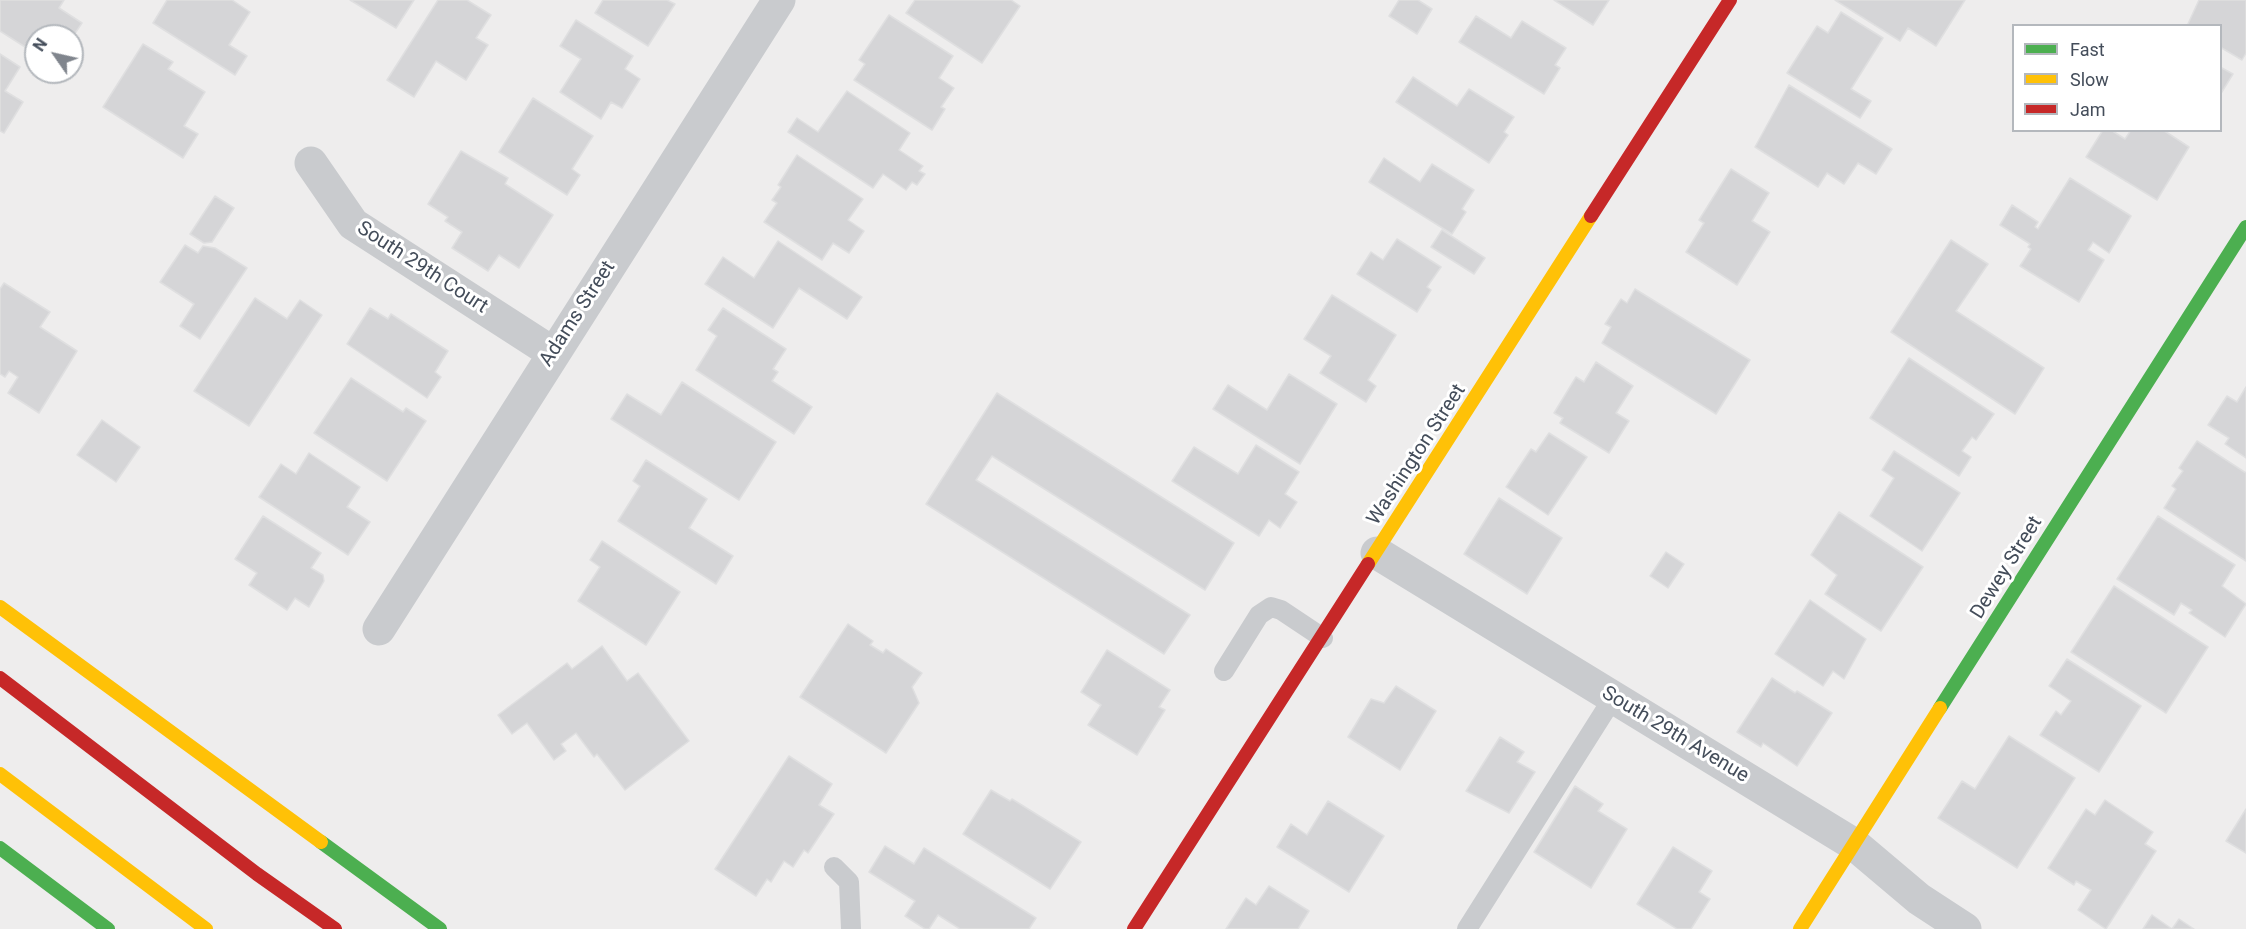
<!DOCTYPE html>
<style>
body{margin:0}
#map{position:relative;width:2246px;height:929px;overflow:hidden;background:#eeeded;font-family:Roboto,sans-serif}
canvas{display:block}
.legend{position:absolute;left:2012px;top:24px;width:210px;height:108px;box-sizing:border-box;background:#fff;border:2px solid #b4b8bd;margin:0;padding:8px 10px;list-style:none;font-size:18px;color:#444d5a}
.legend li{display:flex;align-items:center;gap:12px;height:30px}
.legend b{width:30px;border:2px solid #b4b8bd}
.north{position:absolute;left:24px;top:24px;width:60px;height:60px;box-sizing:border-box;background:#fff;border:2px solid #b4b8bd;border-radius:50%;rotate:304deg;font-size:16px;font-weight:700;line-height:24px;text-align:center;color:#444d5a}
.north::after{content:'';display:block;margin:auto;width:21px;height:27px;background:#80858d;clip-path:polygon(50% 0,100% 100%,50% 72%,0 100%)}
</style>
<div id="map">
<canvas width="2246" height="929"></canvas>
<ul class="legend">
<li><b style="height:8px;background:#4caf50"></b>Fast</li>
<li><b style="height:8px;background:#ffc107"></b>Slow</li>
<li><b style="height:8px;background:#c62828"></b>Jam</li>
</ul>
<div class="north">N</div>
</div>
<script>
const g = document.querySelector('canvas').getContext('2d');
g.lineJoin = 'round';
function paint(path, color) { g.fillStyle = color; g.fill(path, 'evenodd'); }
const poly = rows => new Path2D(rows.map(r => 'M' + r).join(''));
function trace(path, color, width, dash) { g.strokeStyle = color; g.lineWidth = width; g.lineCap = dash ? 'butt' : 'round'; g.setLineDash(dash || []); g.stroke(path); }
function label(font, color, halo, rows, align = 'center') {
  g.font = font + ' Roboto,sans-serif'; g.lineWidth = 6; g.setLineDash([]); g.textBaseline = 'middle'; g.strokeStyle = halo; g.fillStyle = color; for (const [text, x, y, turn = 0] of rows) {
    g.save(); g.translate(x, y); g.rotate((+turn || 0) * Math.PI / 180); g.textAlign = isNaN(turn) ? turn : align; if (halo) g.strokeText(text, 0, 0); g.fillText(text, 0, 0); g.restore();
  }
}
const building = poly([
 [0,0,64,0,59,8,82,23,72,38,72,36,36,36,36,54,0,31,0,0],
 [167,0,232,0,250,12,229,45,247,56,235,75,153,23,167,0],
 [350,0,414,0,396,28,350,0],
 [438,0,467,0,491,15,476,38,488,45,466,80,436,61,414,97,387,80,438,0],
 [603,0,667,0,675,4,648,46,595,13,603,0],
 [915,0,1011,0,1020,6,982,63,906,13,915,0],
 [1399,0,1418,0,1432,9,1417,34,1389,16,1399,0],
 [1554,0,1609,0,1593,25,1554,0],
 [1835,0,1965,0,1936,46,1908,28,1900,41,1835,0],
 [2199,0,2246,0,2246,53,2242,60,2220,47,2220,26,2187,26,2199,0],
 [1841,12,1883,38,1851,89,1871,101,1860,118,1787,73,1817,26,1828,33,1841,12],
 [889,15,953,56,939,78,954,88,941,107,945,109,932,130,854,80,865,64,859,60,889,15],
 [1476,16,1511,38,1522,21,1566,48,1555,65,1560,68,1544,94,1459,42,1476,16],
 [576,20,633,56,625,69,640,79,622,108,611,102,601,119,560,92,581,59,560,46,576,20],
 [143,44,173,62,168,69,205,92,184,126,198,134,183,158,103,107,143,44],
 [0,54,20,67,5,91,23,102,4,133,0,131,0,54],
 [2220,67,2233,74,2220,95,2220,67],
 [1413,77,1457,106,1469,89,1514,117,1504,132,1508,135,1489,163,1396,102,1413,77],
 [1789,85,1892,149,1876,174,1858,163,1844,184,1827,173,1818,187,1755,147,1789,85],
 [847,91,910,133,899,150,923,166,919,171,925,174,917,185,912,182,906,190,883,174,873,188,788,132,797,118,818,132,847,91],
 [533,98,593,136,572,169,580,175,567,195,499,152,533,98],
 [2103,130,2111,130,2125,139,2131,130,2163,130,2189,147,2157,200,2086,157,2103,130],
 [461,151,508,178,505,184,553,215,519,268,499,255,488,271,452,248,462,232,445,221,448,217,428,204,461,151],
 [797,155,863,199,848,220,864,231,849,253,833,243,822,260,764,222,777,203,772,200,781,187,778,185,797,155],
 [1384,158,1420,182,1432,164,1474,190,1462,209,1466,212,1452,234,1369,182,1384,158],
 [1731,169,1769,193,1752,221,1770,232,1737,285,1686,252,1704,223,1699,220,1731,169],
 [2070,178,2131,216,2109,253,2093,242,2088,250,2104,260,2079,302,2020,266,2031,249,2028,247,2030,244,2000,225,2012,205,2038,222,2035,227,2038,229,2070,178],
 [215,196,234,208,212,242,204,243,190,234,215,196],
 [1442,230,1485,258,1474,274,1431,247,1442,230],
 [1397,239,1441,267,1427,287,1431,290,1417,312,1357,274,1371,252,1383,260,1397,239],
 [1951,240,1988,264,1956,311,2044,368,2015,414,1891,332,1951,240],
 [778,241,862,297,847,319,799,288,773,328,705,284,723,257,754,278,778,241],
 [185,245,198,253,203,246,215,248,247,268,200,339,180,326,194,304,160,282,185,245],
 [4,283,50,312,40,327,77,351,39,413,8,393,18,377,9,371,5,377,0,374,0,289,4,283],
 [1635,289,1750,360,1716,414,1602,343,1611,327,1605,324,1621,299,1627,303,1635,289],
 [1332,295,1396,335,1368,380,1376,386,1366,402,1320,373,1331,356,1304,339,1332,295],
 [255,298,287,319,300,300,322,315,249,426,194,391,255,298],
 [370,308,388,319,391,314,448,351,435,372,441,377,427,398,347,344,370,308],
 [723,308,786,349,773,369,778,372,772,381,812,407,794,434,696,370,717,336,708,330,723,308],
 [1909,358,1994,414,1976,440,1972,437,1962,451,1971,457,1959,476,1870,418,1909,358],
 [1596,362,1633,386,1616,413,1629,421,1609,453,1560,423,1563,418,1554,413,1576,377,1584,382,1596,362],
 [1289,374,1337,404,1300,464,1213,409,1228,385,1267,410,1289,374],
 [351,378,403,412,406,408,426,421,387,481,314,433,351,378],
 [682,382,776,442,739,500,611,419,627,394,661,415,682,382],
 [2246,387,2246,458,2225,444,2229,438,2208,425,2227,396,2237,402,2246,387],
 [997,393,1234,543,1205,590,992,456,976,480,1190,615,1164,654,926,504,997,393],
 [102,420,140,447,116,482,77,455,102,420],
 [1549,433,1587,457,1548,515,1506,487,1531,449,1536,452,1549,433],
 [2197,441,2246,473,2246,561,2164,508,2176,489,2172,486,2183,471,2179,468,2197,441],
 [1256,445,1299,472,1285,494,1297,502,1280,528,1269,520,1259,536,1172,481,1194,447,1238,474,1256,445],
 [1894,451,1960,493,1922,551,1870,516,1894,478,1882,470,1894,451],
 [309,453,360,487,347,507,370,522,348,555,259,497,281,464,296,474,309,453],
 [646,460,707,499,689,528,733,556,716,584,618,521,640,486,633,481,646,460],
 [1499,498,1562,538,1527,594,1464,554,1499,498],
 [1839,512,1923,567,1881,631,1825,594,1837,575,1811,555,1839,512],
 [263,516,321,553,311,568,323,575,324,581,309,607,295,598,287,610,249,585,257,573,235,559,263,516],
 [2158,516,2235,565,2222,586,2246,604,2225,637,2189,613,2192,610,2181,603,2174,615,2117,579,2158,516],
 [602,541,680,592,646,645,578,601,600,567,590,560,602,541],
 [1666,552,1684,564,1668,588,1650,576,1666,552],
 [2114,586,2208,647,2166,713,2071,652,2114,586],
 [1810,600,1866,639,1844,679,1833,671,1823,686,1775,654,1810,600],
 [848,624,873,641,870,645,883,653,886,649,922,673,912,687,919,703,886,753,800,697,848,624],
 [602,646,627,681,638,673,689,741,625,790,597,754,594,757,576,733,561,744,566,751,554,760,527,723,512,734,498,715,567,663,572,669,602,646],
 [1107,650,1170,690,1159,707,1165,710,1137,755,1088,725,1101,705,1081,692,1107,650],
 [2067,659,2141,706,2099,772,2040,735,2056,711,2061,715,2071,701,2049,686,2067,659],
 [1772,678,1795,693,1797,691,1832,713,1797,766,1763,743,1761,747,1737,732,1772,678],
 [1396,686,1436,711,1400,770,1348,737,1371,699,1384,703,1396,686],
 [2009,736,2075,778,2017,868,1938,818,1962,781,1975,789,2009,736],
 [1500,737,1524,752,1517,762,1535,772,1509,813,1466,791,1500,737],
 [789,756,832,784,819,805,834,814,808,853,804,850,793,867,784,861,771,882,767,879,756,896,715,869,789,756],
 [1575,786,1603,804,1598,811,1627,829,1591,888,1534,852,1575,786],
 [991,790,1010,801,1012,799,1081,842,1050,889,963,834,991,790],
 [2105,800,2153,832,2145,844,2156,851,2106,929,2078,910,2091,890,2076,881,2074,885,2048,868,2086,809,2095,815,2105,800],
 [1328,801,1384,836,1349,892,1277,847,1291,824,1307,835,1328,801],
 [2246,809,2246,853,2226,841,2246,809],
 [885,846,914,864,924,848,1036,918,1029,929,960,929,938,915,929,929,925,929,905,916,915,901,869,872,885,846],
 [1673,847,1712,871,1699,892,1710,899,1691,929,1677,929,1637,904,1673,847],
 [1269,886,1309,911,1298,929,1226,929,1246,898,1256,905,1269,886],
 [2152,915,2172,929,2179,919,2194,929,2143,929,2152,915]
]);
const lane = poly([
 [1224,671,1259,615,1271,607,1281,610,1323,638],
 [834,867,849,882,851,929],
 [1467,929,1613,698]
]);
const street = poly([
 [311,163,353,224,553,353],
 [1377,553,1855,845,1919,899,1965,929],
 [379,629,779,0]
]);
const fast = poly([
 [1940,708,2246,227],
 [321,842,440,929],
 [0,848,108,929]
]);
const slow = poly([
 [1368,564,1591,216],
 [0,607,321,842],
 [0,774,206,929],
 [1800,929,1940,708]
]);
const jam = poly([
 [1591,216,1730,0],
 [0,678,257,874,335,929],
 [1134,929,1368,564]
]);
const streetNames = [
 ["South 29th Court",422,268,33],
 ["Adams Street",578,314,-57],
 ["Washington Street",1417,455,-57],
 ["Dewey Street",2007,568,-58],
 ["South 29th Avenue",1675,735,31]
];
paint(building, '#d5d5d7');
trace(building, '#dfdfe0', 1.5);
trace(lane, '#c9cbce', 20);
trace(street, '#c9cbce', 33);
trace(fast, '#4caf50', 14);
trace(slow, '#ffc107', 14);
trace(jam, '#c62828', 14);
label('20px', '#444d5a', '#fff', streetNames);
</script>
